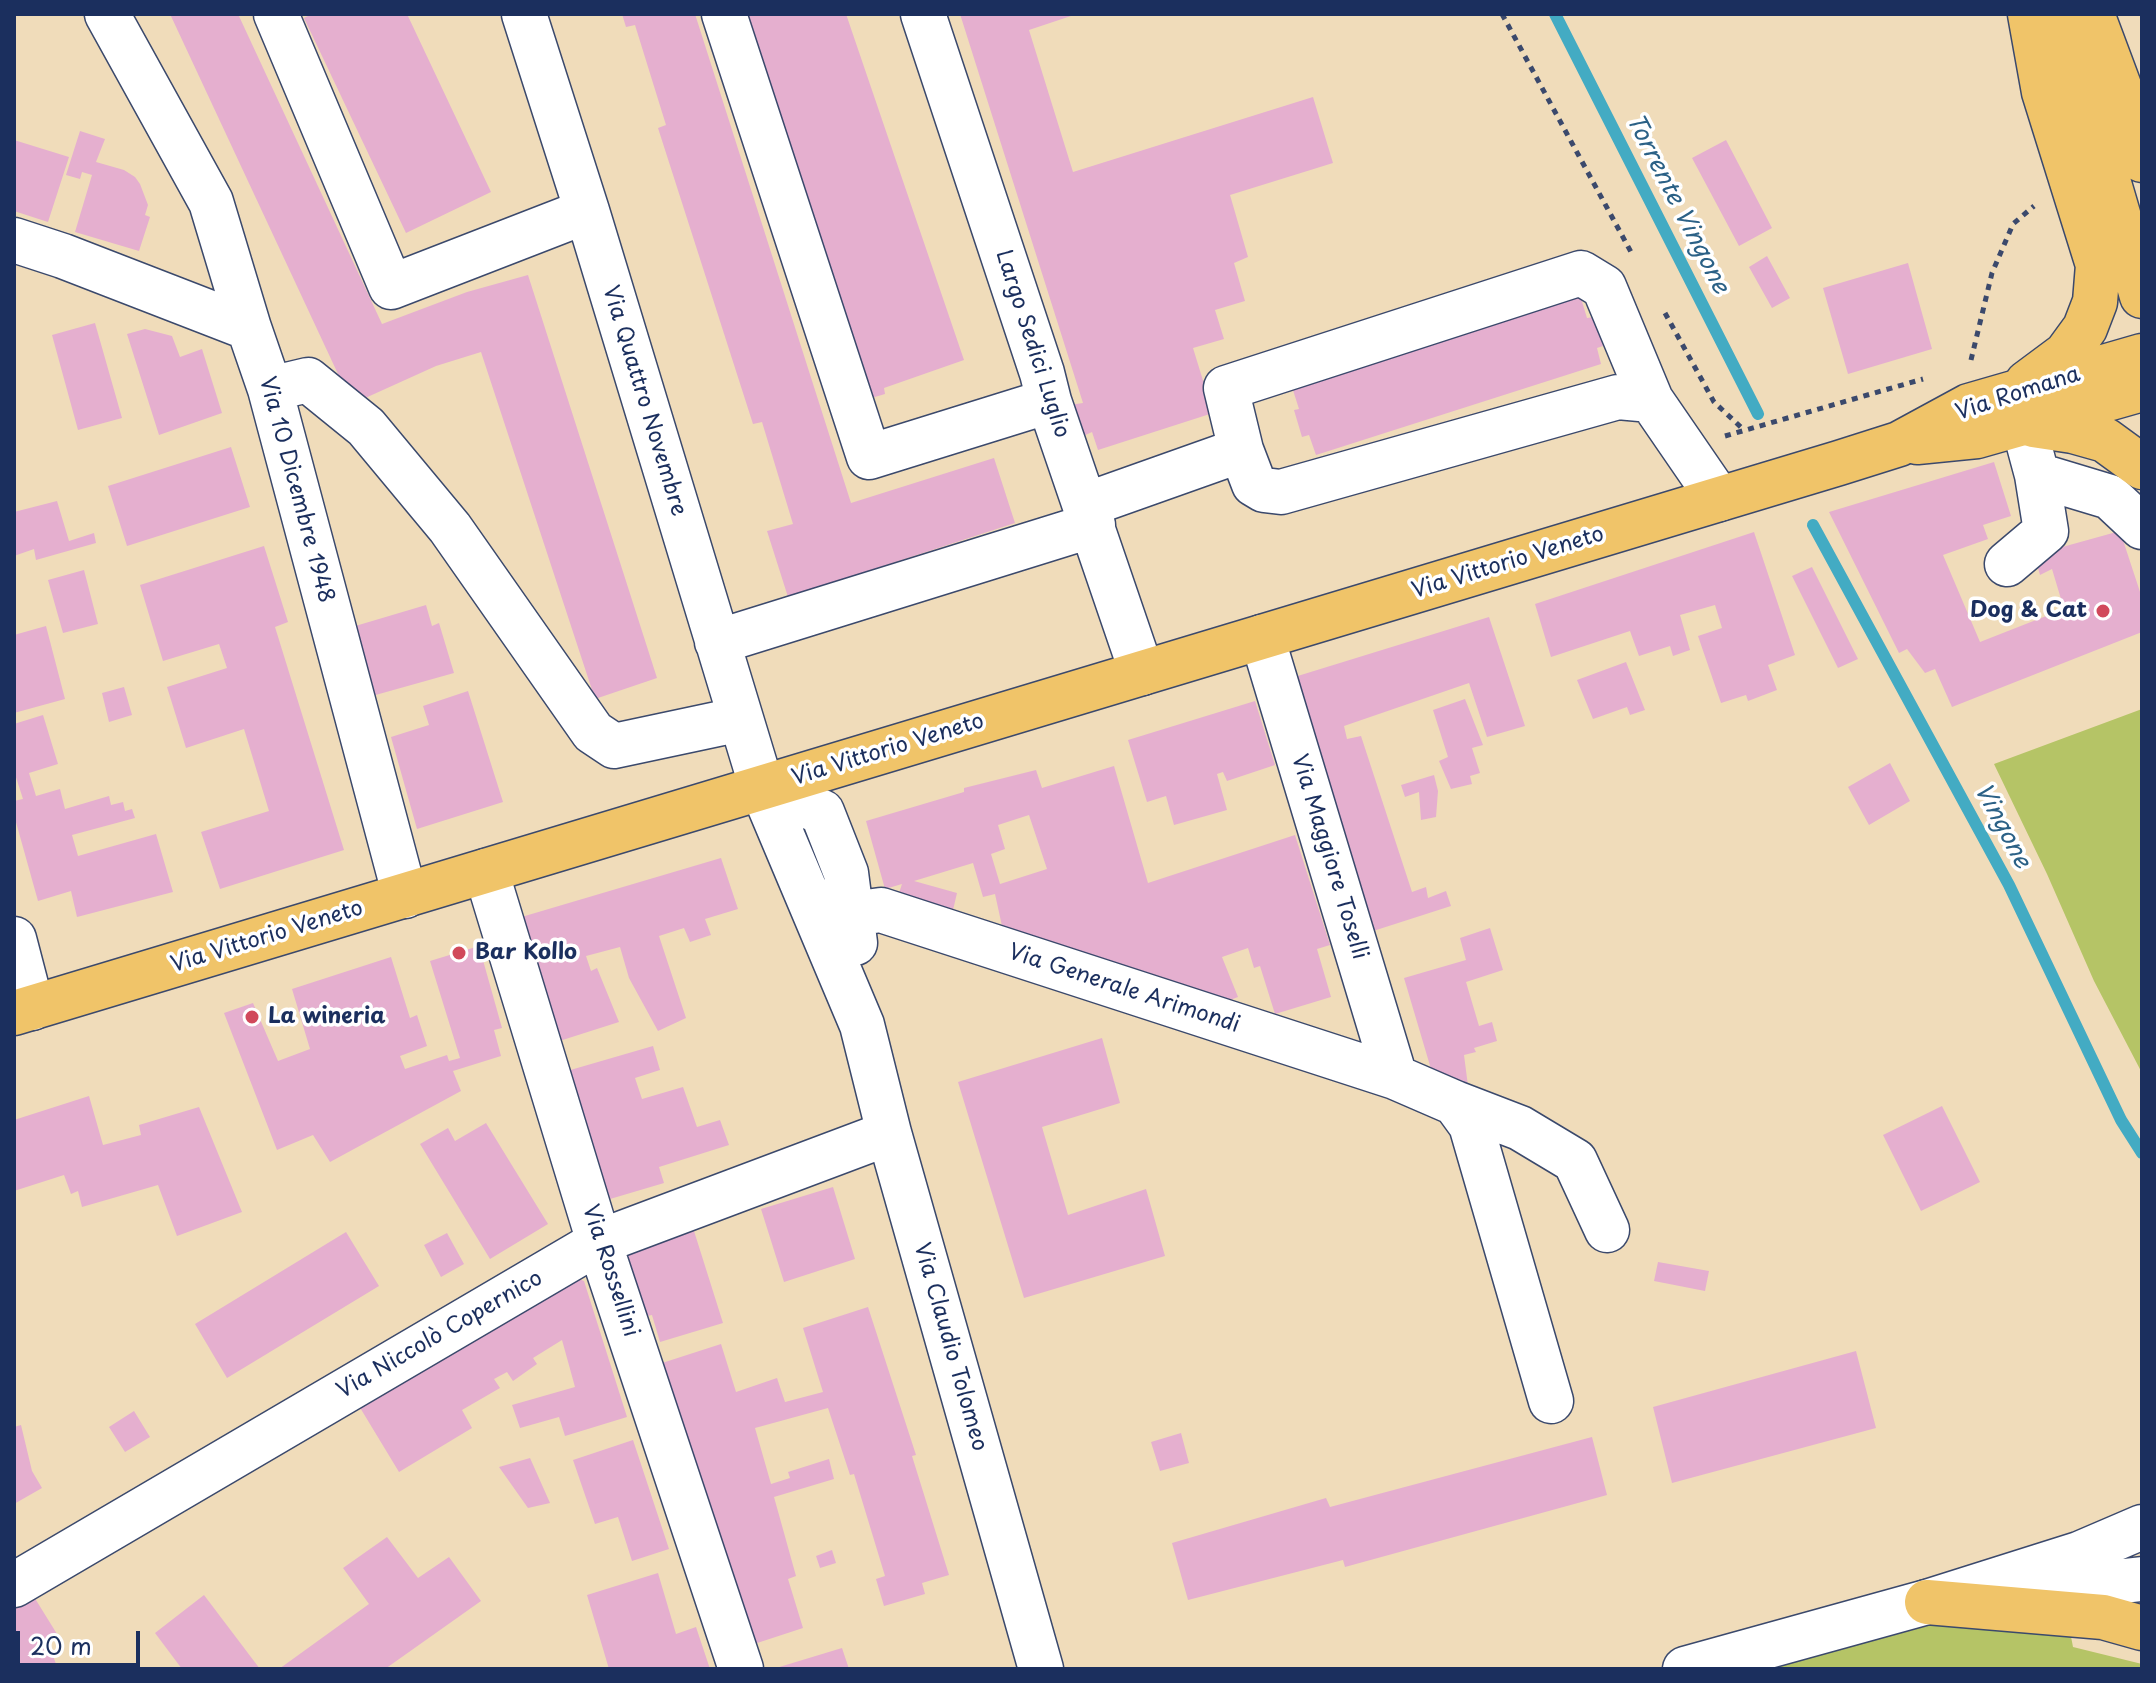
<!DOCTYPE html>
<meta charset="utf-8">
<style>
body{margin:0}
#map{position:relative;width:2156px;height:1683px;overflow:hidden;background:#f0dcba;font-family:"Playpen Sans",sans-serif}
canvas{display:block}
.frame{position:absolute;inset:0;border:16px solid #1b2f5e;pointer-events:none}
.scale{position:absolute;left:16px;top:1631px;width:124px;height:36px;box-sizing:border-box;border:4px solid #1b2f5e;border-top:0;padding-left:10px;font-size:24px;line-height:28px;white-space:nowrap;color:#1b2f5e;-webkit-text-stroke:6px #fff;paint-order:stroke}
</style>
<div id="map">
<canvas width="2156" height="1683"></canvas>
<div class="frame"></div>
<div class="scale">20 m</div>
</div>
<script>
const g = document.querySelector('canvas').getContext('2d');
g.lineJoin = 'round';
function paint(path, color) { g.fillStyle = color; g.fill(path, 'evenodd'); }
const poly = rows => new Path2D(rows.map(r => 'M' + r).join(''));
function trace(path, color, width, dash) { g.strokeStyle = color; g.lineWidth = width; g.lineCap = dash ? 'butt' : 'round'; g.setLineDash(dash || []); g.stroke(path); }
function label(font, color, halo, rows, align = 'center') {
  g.font = font + ' "Playpen Sans",sans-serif'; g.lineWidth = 7; g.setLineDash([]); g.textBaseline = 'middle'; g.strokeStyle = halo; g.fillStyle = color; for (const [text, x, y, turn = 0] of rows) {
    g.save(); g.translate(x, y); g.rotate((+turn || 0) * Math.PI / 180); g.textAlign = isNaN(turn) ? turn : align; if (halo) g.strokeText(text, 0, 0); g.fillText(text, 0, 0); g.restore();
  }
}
const green = poly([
 [2142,709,2142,1073,2094,981,2047,874,1994,764],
 [1931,1625,2069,1626,2073,1647,2142,1664,2142,1669,1768,1669]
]);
const stream = poly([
 [1555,14,1758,414],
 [1813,525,2009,885,2121,1120,2142,1153]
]);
const building = poly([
 [170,14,238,14,382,324,467,292,528,275,657,678,595,699,481,352,436,366,352,404],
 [312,14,407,14,491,192,406,233,304,18],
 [622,14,695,14,851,503,994,458,1015,523,788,597,767,531,793,524,762,422,753,424,658,128,666,125,635,25,626,27],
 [741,14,846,14,964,360,884,388,885,394,868,399],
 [960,14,1077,14,1029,30,1073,172,1313,97,1333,163,1230,195,1248,257,1234,263,1245,301,1215,310,1224,339,1193,348,1213,413,1098,450,1092,432,1079,438,1069,405,1083,403],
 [80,131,105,139,96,162,124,170,135,177,140,184,148,205,145,215,150,217,139,251,75,232,92,175,82,172,80,179,66,175],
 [14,140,69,157,48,222,14,211],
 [1726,140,1772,228,1739,246,1692,158],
 [1767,256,1790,298,1772,308,1749,267],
 [1908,263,1932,349,1848,374,1823,288],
 [1580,295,1587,318,1594,317,1603,346,1597,348,1601,364,1316,455,1309,435,1302,437,1294,410,1299,409,1292,387],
 [95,323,122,418,78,430,52,335],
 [145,329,172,336,180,357,202,349,222,413,159,435,127,334],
 [231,447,250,507,127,546,108,486],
 [1994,462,2011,516,1983,525,1988,539,1943,555,1980,642,2064,609,2052,569,2040,575,2033,551,2048,551,2120,531,2142,598,2142,632,1952,707,1935,669,1925,673,1907,649,1899,653,1829,512],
 [57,501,69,541,94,533,96,543,36,560,34,549,14,556,14,512],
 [1754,532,1795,655,1768,665,1777,690,1748,701,1746,695,1721,703,1698,636,1722,628,1715,605,1680,615,1690,650,1673,656,1670,646,1639,656,1630,631,1551,657,1535,604],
 [264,546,288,622,275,627,344,850,220,889,201,832,269,811,244,729,186,748,167,687,227,668,219,644,163,661,140,585],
 [1812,567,1858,659,1838,668,1792,576],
 [84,570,98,624,63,633,48,580],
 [426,605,432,626,439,623,454,673,372,696,359,640,352,627],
 [1489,617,1525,726,1487,737,1469,683,1344,726,1347,739,1361,736,1412,892,1426,887,1428,898,1446,891,1451,906,1367,933,1288,679],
 [46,626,65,699,14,713,14,635],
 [1626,662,1645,710,1630,715,1627,707,1593,719,1577,680],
 [124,687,132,715,109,722,102,693],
 [468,691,503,802,417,829,391,737,429,725,423,706],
 [1465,699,1483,745,1472,748,1480,773,1470,776,1472,784,1451,789,1439,761,1448,757,1433,710],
 [1255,701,1275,765,1227,781,1223,772,1217,774,1227,810,1174,825,1166,796,1147,802,1128,740],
 [43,715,58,764,29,773,36,796,60,789,65,809,109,796,111,805,123,802,125,811,132,809,135,818,72,835,78,856,156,834,173,892,77,917,71,891,38,901,14,815,14,801,23,799,14,771,14,724],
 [1890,763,1910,801,1869,825,1848,787],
 [1114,766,1148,883,1295,835,1330,945,1317,949,1331,997,1275,1014,1260,966,1254,968,1248,948,1222,957,1238,997,1225,1002,1002,926,995,894,983,897,973,863,914,881,957,893,953,910,898,896,902,884,885,889,866,821,964,792,964,788,1036,770,1042,788],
 [1029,815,1047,869,1000,884,991,854,1005,849,998,825],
 [1434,775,1438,791,1436,817,1421,820,1419,792,1405,797,1401,785],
 [721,858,738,909,705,919,711,935,690,942,684,928,659,936,686,1018,658,1031,629,978,620,947,586,956,591,971,597,968,619,1022,550,1044,508,921],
 [1490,928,1503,970,1466,982,1479,1026,1492,1022,1497,1041,1474,1048,1476,1052,1464,1055,1468,1086,1431,1069,1404,978,1466,960,1460,938],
 [479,946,502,1028,494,1030,501,1056,453,1071,461,1091,330,1162,313,1135,277,1150,224,1013,253,1003,278,1061,310,1049,292,989,391,957,410,1018,417,1015,427,1046,400,1056,405,1069,447,1055,449,1061,460,1058,430,961],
 [1102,1038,1120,1103,1042,1127,1068,1215,1146,1189,1165,1256,1024,1298,958,1082],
 [653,1046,660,1070,635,1078,642,1099,683,1087,697,1127,720,1120,729,1145,659,1167,664,1183,610,1199,567,1071],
 [89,1096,103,1145,141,1135,139,1125,199,1107,242,1212,177,1236,158,1185,82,1207,78,1191,71,1194,64,1175,14,1191,14,1120],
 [1942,1106,1980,1182,1921,1211,1883,1135],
 [486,1123,548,1224,490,1259,420,1144,448,1128,455,1141],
 [833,1187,855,1259,784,1282,761,1209],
 [694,1231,723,1323,660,1342,652,1315,647,1316,626,1254],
 [346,1232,379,1286,227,1378,195,1324],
 [447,1233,464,1264,441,1277,424,1245],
 [1658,1262,1709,1271,1705,1291,1654,1281],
 [563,1273,584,1281,627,1417,565,1436,559,1417,520,1428,512,1405,575,1387,562,1340,533,1358,537,1364,513,1381,507,1372,494,1379,500,1388,462,1410,472,1428,399,1472,356,1401],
 [868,1307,916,1455,912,1456,949,1575,922,1583,925,1594,884,1606,876,1579,885,1576,854,1474,850,1475,828,1408,755,1428,771,1484,790,1478,788,1472,829,1459,834,1479,774,1497,796,1576,788,1579,803,1628,748,1646,659,1364,721,1344,736,1392,777,1378,785,1402,823,1392,803,1328],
 [1856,1351,1876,1428,1672,1483,1653,1407],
 [134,1411,150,1437,125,1452,109,1427],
 [21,1425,32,1471,42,1488,14,1504,14,1427],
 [1181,1433,1189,1463,1160,1471,1151,1442],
 [1592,1437,1607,1495,1345,1567,1343,1560,1188,1600,1172,1543,1326,1498,1330,1507],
 [633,1440,669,1549,632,1561,618,1517,595,1524,573,1460],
 [530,1458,550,1503,528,1508,499,1467],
 [387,1537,418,1578,449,1557,481,1601,385,1669,279,1669,369,1604,343,1568],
 [832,1550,836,1563,820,1568,816,1556],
 [658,1573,676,1634,696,1627,710,1669,609,1669,587,1595],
 [31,1592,57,1634,48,1641,57,1667,51,1669,14,1669,14,1603],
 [204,1595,260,1669,182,1669,155,1633],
 [842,1648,849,1669,776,1669,776,1668]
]);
const path = poly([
 [1502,14,1631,252],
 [1665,313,1714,402,1744,430],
 [1971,360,1992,273,2013,224,2034,206],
 [1725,436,1923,379]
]);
const minor = poly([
 [107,14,211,202,249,328],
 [276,14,391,287,587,211],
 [524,14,587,211,762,788,862,1025,889,1133,1041,1669],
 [724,14,869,457,1049,401],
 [923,14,1042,373,1049,401,1142,673],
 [14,240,63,256,249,328,270,389,405,896],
 [270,389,308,380,366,427,450,528,593,732,614,746,741,719],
 [1241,450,1226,388,1581,273,1604,287,1651,400],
 [2037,475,2110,497,2142,527],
 [1086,505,1241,450,1254,484,1264,490,1281,492,1618,397,1651,400,1719,499],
 [2007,564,2046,531,2037,475,2023,423],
 [1262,637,1395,1077],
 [717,642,1093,525],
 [762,788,822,812,846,873,855,943],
 [486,871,599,1242,741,1669],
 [852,914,881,910,1395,1077,1455,1103,1471,1125,1551,1401],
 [14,939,32,1008],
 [1455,1103,1520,1128,1575,1161,1607,1230],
 [14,1585,599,1242,889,1133],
 [2024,1592,2142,1579],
 [1685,1669,1927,1602,2079,1554,2142,1527]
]);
const major = poly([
 [2053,14,2088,112,2142,296],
 [2092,14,2126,105,2142,160],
 [2027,383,2066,354,2085,328,2095,302,2098,265,2044,92,2030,14],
 [2033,425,2073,431,2105,440,2142,467],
 [1917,442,1977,436,2142,389],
 [14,1013,1839,463,1899,444,1969,406,2142,356],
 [1927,1602,2103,1617,2142,1628]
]);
const markers = [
 [2103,611,8,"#d1495b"],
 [459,953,8,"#d1495b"],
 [252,1017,8,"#d1495b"]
];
const streetNames = [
 ["Largo Sedici Luglio",1032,344,72],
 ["Via Romana",2018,394,-18],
 ["Via Quattro Novembre",644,401,73],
 ["Via 10 Dicembre 1948",296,490,75],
 ["Via Vittorio Veneto",1508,563,-17],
 ["Via Vittorio Veneto",888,750,-17],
 ["Via Maggiore Toselli",1329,857,73],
 ["Via Vittorio Veneto",267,937,-17],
 ["Via Generale Arimondi",1124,989,18],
 ["Via Rossellini",610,1271,72],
 ["Via Niccolò Copernico",440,1335,-30],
 ["Via Claudio Tolomeo",950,1347,74]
];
const poiNames = [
 ["Dog & Cat",2087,611,"right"],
 ["Bar Kollo",475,953],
 ["La wineria",268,1017]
];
const waterNames = [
 ["Torrente Vingone",1677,204,63],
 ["Vingone",2002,826,62]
];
paint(green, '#b5c466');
trace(stream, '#43abc3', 12);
paint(building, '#e5afcf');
trace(minor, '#3b496c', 47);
trace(major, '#3b496c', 47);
trace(path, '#3b496c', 5, [6, 6]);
trace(minor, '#fff', 44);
trace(major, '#f0c469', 44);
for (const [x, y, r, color] of markers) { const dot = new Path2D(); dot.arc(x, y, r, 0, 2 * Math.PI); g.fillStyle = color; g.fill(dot); trace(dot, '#fff', 3); }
label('22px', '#1b2f5e', '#fff', streetNames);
label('bold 22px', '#1b2f5e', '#fff', poiNames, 'left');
label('italic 24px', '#2b6186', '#fff', waterNames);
</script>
